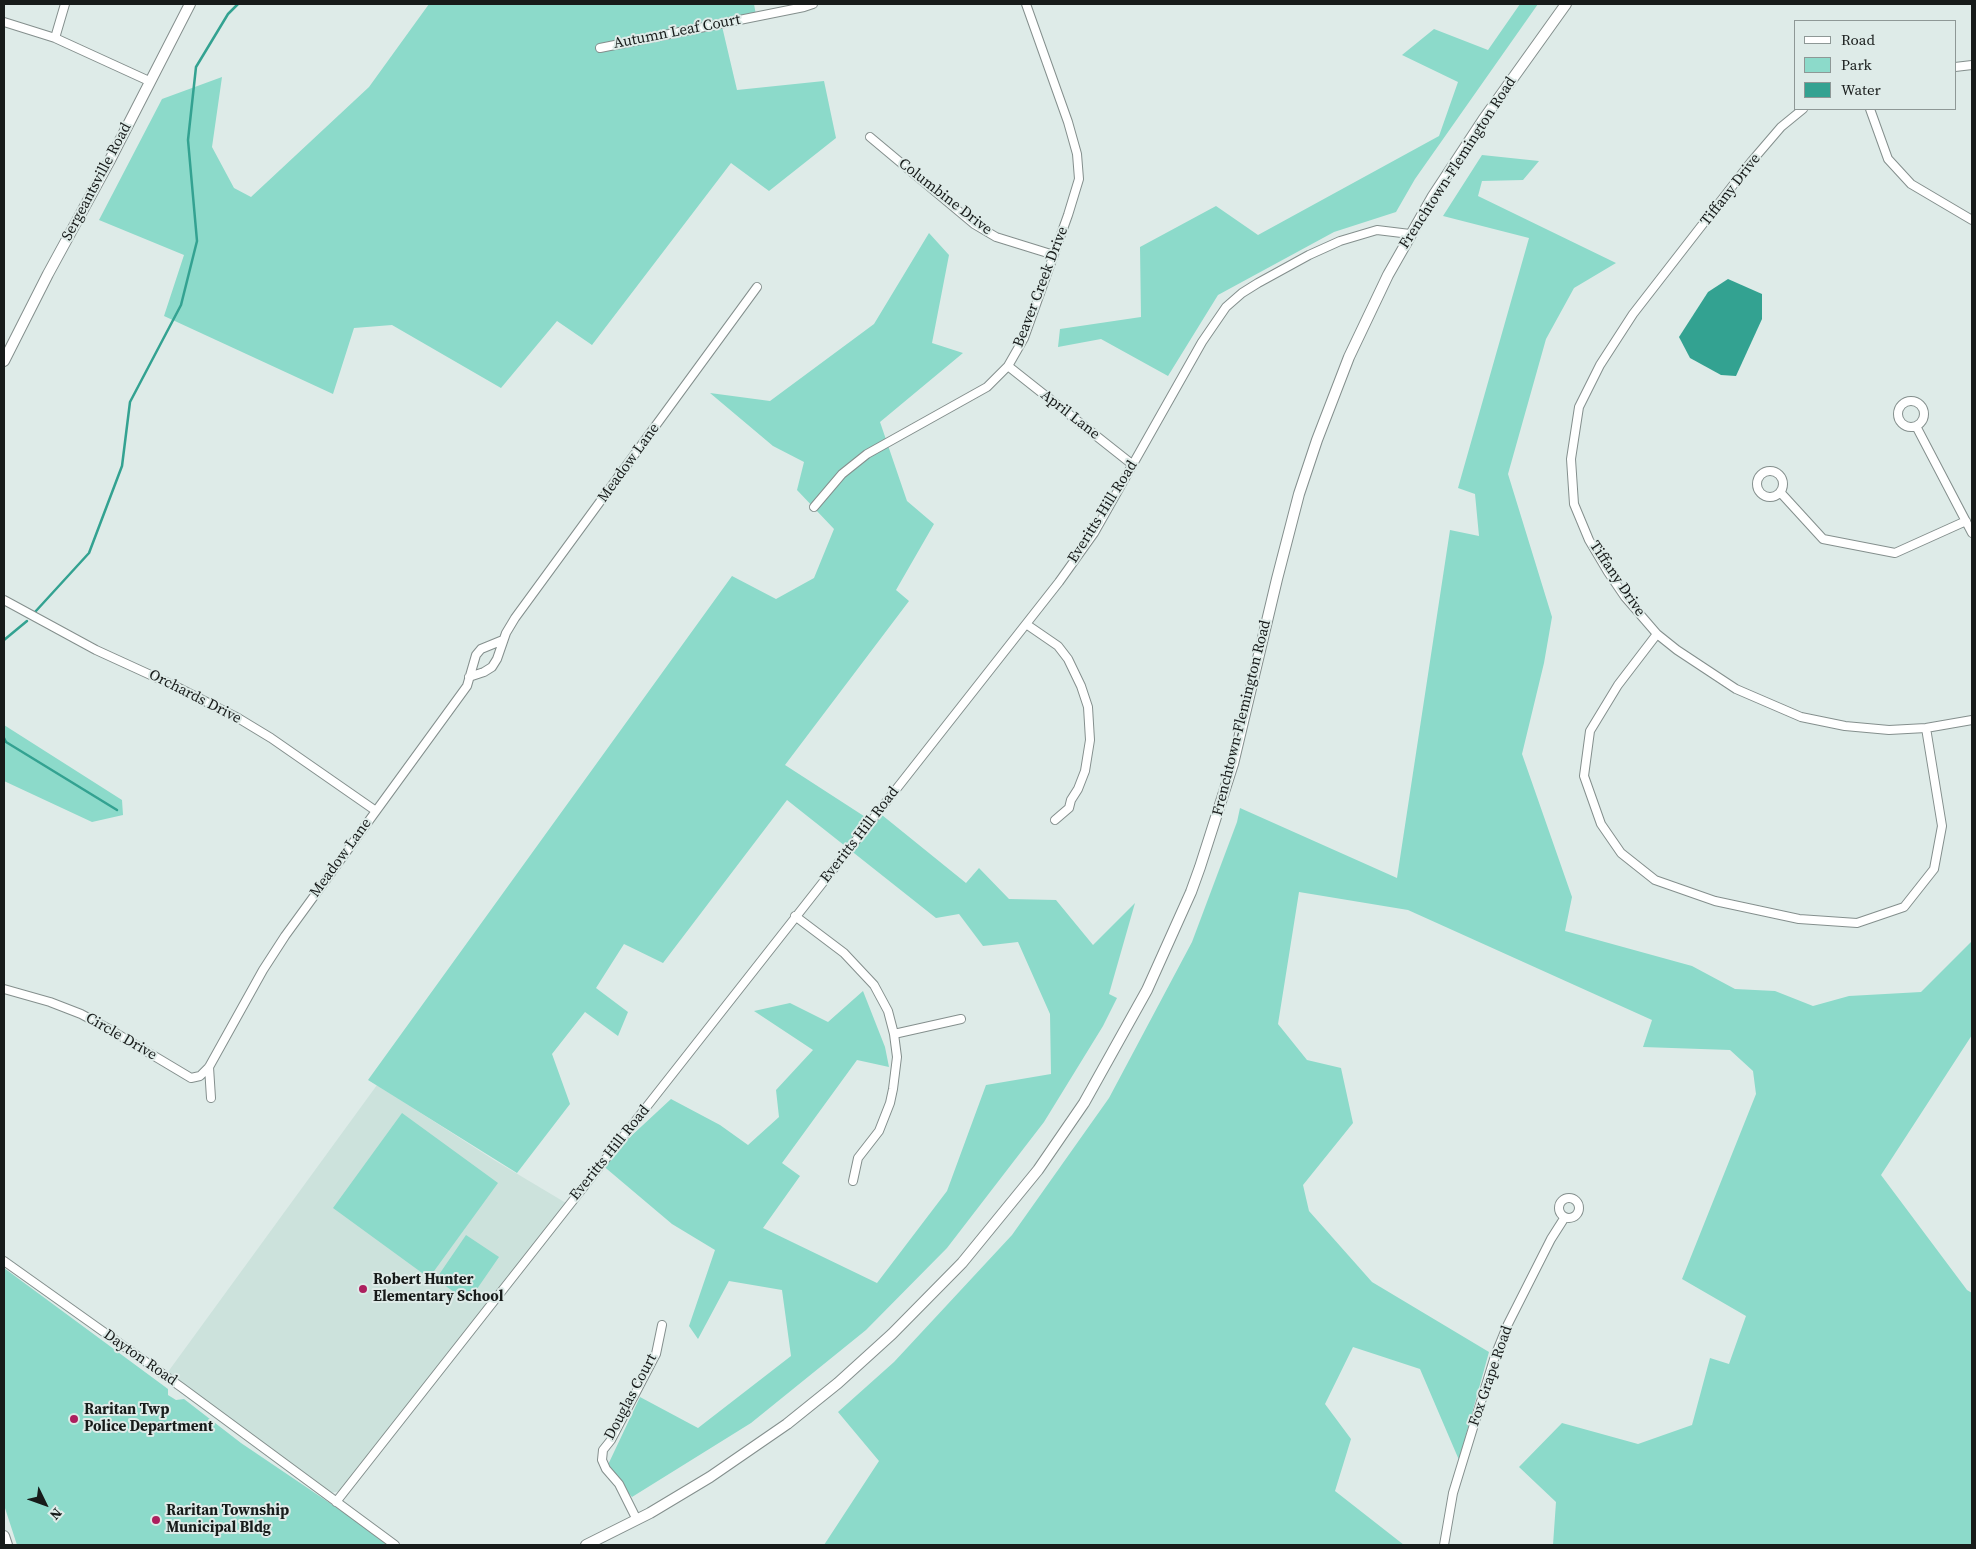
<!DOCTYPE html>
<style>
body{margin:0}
#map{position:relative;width:1976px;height:1549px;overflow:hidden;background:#deebe8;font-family:"Source Serif 4",serif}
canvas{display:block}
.frame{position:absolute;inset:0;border:5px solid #171b1a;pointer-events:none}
.legend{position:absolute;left:1794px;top:20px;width:162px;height:90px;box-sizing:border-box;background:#deebe8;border:1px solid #8e9896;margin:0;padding:6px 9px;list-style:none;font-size:15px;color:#171b1a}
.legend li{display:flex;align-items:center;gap:10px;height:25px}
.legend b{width:25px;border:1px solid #8e9896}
.north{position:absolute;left:20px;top:1479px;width:50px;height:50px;-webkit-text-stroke:4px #deebe8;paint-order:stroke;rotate:132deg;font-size:14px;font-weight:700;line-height:20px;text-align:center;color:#171b1a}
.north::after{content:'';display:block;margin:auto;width:18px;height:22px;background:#171b1a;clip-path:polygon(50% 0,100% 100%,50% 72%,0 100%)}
</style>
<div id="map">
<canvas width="1976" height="1549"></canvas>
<div class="frame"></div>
<ul class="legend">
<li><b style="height:6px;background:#fff"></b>Road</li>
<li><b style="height:14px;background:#8cdaca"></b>Park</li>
<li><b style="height:14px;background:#33a291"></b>Water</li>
</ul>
<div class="north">N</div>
</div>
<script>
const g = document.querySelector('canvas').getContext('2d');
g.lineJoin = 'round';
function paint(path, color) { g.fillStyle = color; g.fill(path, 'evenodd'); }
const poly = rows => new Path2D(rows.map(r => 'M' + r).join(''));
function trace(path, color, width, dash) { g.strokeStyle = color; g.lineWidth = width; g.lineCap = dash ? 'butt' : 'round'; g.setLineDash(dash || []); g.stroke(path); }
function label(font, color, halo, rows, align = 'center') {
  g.font = font + ' "Source Serif 4",serif'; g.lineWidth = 4; g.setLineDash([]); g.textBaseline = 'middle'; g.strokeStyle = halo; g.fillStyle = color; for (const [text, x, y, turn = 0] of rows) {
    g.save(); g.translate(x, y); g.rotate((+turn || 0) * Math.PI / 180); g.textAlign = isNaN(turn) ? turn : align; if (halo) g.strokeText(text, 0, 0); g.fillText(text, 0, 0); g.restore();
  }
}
const built = poly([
 [377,1085,494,1160,566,1203,340,1491,325,1494,165,1376]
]);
const green = poly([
 [429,4,754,4,756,15,721,22,737,90,824,81,836,138,769,191,731,163,592,345,557,321,501,388,392,325,354,328,333,394,164,316,184,255,99,220,162,99,222,77,212,147,234,188,251,197,369,87],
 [1520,4,1538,4,1415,179,1396,212,1334,232,1218,295,1168,376,1101,339,1058,347,1060,329,1141,317,1140,247,1216,206,1258,235,1439,136,1458,82,1402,55,1434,29,1488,50],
 [1482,155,1539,161,1523,180,1482,181,1478,196,1616,263,1574,288,1546,339,1508,474,1552,617,1544,663,1522,754,1572,897,1565,931,1692,966,1735,989,1775,991,1813,1006,1849,996,1921,992,1972,941,1972,1035,1881,1175,1967,1290,1972,1293,1972,1545,1553,1545,1556,1502,1519,1467,1562,1423,1638,1444,1692,1425,1710,1358,1729,1364,1746,1316,1682,1279,1756,1094,1753,1071,1730,1050,1643,1047,1652,1020,1408,910,1299,892,1278,1024,1307,1060,1341,1068,1353,1123,1303,1185,1309,1211,1372,1282,1489,1352,1459,1460,1420,1369,1353,1347,1325,1404,1351,1439,1335,1491,1404,1545,824,1545,879,1461,838,1412,894,1362,1012,1235,1109,1098,1192,942,1237,822,1240,808,1397,878,1450,530,1479,536,1475,494,1458,488,1529,238,1443,216],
 [929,233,949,255,932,343,963,353,880,422,907,501,934,524,896,590,909,601,785,765,870,820,877,811,966,883,979,868,1009,899,1056,900,1093,945,1135,903,1109,994,1117,998,1103,1026,1044,1122,947,1248,866,1330,751,1423,632,1497,606,1469,640,1397,698,1428,791,1356,782,1290,729,1281,698,1339,689,1326,715,1250,672,1224,601,1164,671,1099,720,1125,748,1145,779,1117,776,1090,813,1050,754,1011,790,1003,828,1022,863,991,885,1047,889,1067,857,1060,782,1163,800,1176,763,1228,877,1283,947,1191,986,1085,1051,1074,1050,1014,1018,942,983,946,959,914,936,918,787,800,663,963,624,944,596,988,628,1012,618,1036,585,1012,552,1054,570,1104,517,1173,368,1080,732,576,776,599,814,578,834,529,797,490,804,462,773,446,710,393,770,401,874,324],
 [4,725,122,800,123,815,92,822,4,781],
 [402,1113,498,1183,429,1278,333,1208],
 [466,1235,499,1257,468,1302,436,1279],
 [4,1268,168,1389,168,1395,176,1400,184,1399,241,1443,349,1516,387,1545,17,1545,4,1505]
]);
const water = poly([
 [1728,279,1762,294,1762,319,1736,376,1721,375,1690,358,1679,337,1708,292]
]);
const stream = poly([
 [35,612,89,553,122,466,130,402,181,305,197,241,188,140,196,67,228,14,238,4],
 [4,640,27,621],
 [4,738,6,742,117,810]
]);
const minor = poly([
 [4,22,55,38,149,81],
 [55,38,65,4],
 [600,48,804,7,813,4],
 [1955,67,1972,65],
 [1803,109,1781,127,1751,162,1633,314,1600,365,1579,407,1571,459,1574,504,1589,540,1608,572,1625,597,1657,634,1677,650,1736,689,1801,717,1845,726,1889,730,1926,728,1972,720],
 [1870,109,1888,159,1911,184,1972,220],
 [870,137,974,224,996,237,1054,255],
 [1008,366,1133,465],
 '1898 414a13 13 0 1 1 26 0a13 13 0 1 1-26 0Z',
 [1916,426,1972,533],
 '1757 484a13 13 0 1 1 26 0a13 13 0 1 1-26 0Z',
 [1780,492,1823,539,1895,553,1966,521],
 [814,507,842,474,867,454,987,387,1008,366,1024,338,1068,215,1079,179,1077,154,1068,122,1026,4],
 [4,600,96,650,179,688,238,718,271,738,376,811],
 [1026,624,1058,646,1068,659,1081,686,1088,707,1090,740,1085,771,1078,789,1071,800,1069,808,1055,820],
 [1657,634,1618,685,1590,731,1584,776,1601,824,1621,853,1655,880,1715,901,1799,919,1857,923,1904,907,1934,869,1942,826,1926,728],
 [469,677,484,672,492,667,497,659,506,633,515,618,757,287],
 [795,916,844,953,874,985,888,1011,894,1034,897,1057,893,1089,890,1103,879,1131,858,1158,853,1181],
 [4,989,50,1002,81,1014,109,1029,191,1078,200,1076,209,1067,263,970,285,936,467,686,476,655,481,649,503,640],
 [894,1034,961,1019],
 [209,1067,211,1098],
 '1559 1208a10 10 0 1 1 20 0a10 10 0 1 1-20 0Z',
 [4,1261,181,1387,395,1545],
 [336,1502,1059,582,1094,533,1202,342,1226,307,1242,293,1258,283,1309,255,1340,241,1377,230,1410,234],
 [637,1520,619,1484,606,1469,602,1460,603,1450,611,1440,656,1354,662,1325],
 [1444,1545,1453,1493,1495,1356,1508,1324,1551,1239,1565,1217]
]);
const secondary = poly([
 [4,361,48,274,109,162,190,4],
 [4,1536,7,1545],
 [586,1545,650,1513,710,1477,787,1424,838,1383,892,1334,962,1263,1038,1170,1084,1103,1147,990,1191,892,1200,867,1233,764,1277,579,1299,494,1317,440,1349,357,1388,275,1433,196,1483,120,1566,4]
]);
const markers = [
 [363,1289,5,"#ac1f5e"],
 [74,1419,5,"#ac1f5e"],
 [156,1520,5,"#ac1f5e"]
];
const streetNames = [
 ["Autumn Leaf Court",677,32,-11],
 ["Frenchtown-Flemington Road",1458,163,-57],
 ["Sergeantsville Road",97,182,-62],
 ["Tiffany Drive",1731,190,-52],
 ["Columbine Drive",945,197,38],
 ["Beaver Creek Drive",1041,287,-69],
 ["April Lane",1070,415,38],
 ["Meadow Lane",629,463,-54],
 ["Everitts Hill Road",1103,512,-58],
 ["Tiffany Drive",1617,579,56],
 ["Orchards Drive",195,697,27],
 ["Frenchtown-Flemington Road",1242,718,-76],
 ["Everitts Hill Road",860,835,-52],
 ["Meadow Lane",341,858,-54],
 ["Circle Drive",121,1037,30],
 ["Everitts Hill Road",610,1153,-51],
 ["Dayton Road",140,1358,35],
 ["Fox Grape Road",1491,1376,-71],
 ["Douglas Court",631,1397,-62]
];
const poiNames = [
 ["Robert Hunter",373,1280],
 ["Elementary School",373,1297],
 ["Raritan Twp",84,1410],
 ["Police Department",84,1427],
 ["Raritan Township",166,1511],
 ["Municipal Bldg",166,1528]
];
paint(built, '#cce2dc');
paint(green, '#8cdaca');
paint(water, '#33a291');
trace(stream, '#33a291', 2.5);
trace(minor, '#848f8d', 10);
trace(secondary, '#848f8d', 12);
trace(minor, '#fff', 8);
trace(secondary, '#fff', 10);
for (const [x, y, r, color] of markers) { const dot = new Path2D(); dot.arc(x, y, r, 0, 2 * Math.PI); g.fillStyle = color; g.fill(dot); trace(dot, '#deebe8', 2); }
label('15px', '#171b1a', '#deebe8', streetNames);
label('bold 15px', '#171b1a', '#deebe8', poiNames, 'left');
</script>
